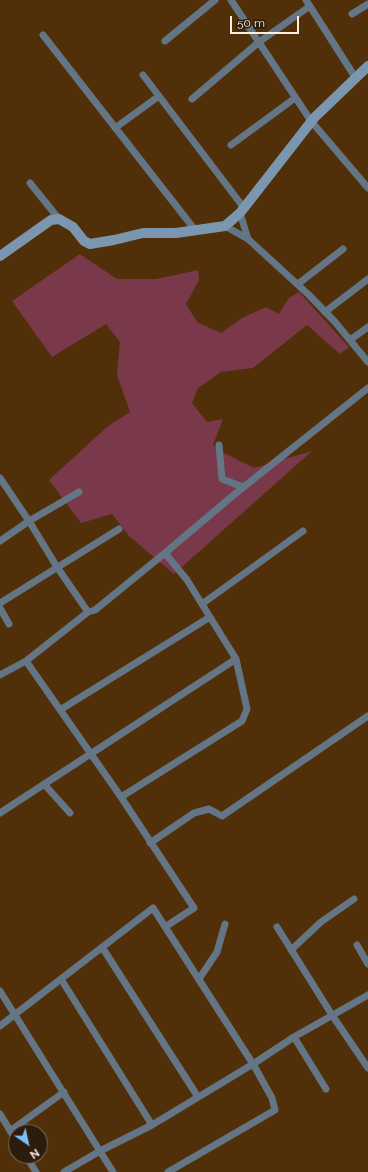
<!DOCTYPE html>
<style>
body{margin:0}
#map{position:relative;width:368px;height:1172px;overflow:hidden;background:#512f08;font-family:Raleway,sans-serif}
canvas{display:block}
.north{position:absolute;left:8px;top:1124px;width:40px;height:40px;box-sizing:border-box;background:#2b1c0d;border:1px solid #7f6f60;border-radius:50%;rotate:146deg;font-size:11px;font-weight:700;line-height:16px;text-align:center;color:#feecdd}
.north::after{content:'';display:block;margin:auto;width:14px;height:18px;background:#7abff8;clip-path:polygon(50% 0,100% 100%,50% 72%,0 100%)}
.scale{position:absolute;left:230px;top:16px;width:69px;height:18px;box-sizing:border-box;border:2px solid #feecdd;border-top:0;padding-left:5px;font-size:12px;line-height:14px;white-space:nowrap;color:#feecdd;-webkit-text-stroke:3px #2b1c0d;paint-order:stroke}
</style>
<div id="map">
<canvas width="368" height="1172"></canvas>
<div class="north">N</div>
<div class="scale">50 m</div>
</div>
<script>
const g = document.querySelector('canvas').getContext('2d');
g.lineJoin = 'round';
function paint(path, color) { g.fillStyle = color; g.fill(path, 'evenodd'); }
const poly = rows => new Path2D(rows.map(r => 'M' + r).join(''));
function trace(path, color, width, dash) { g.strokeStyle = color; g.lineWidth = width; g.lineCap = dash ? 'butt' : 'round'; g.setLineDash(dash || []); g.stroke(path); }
const green = poly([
 [80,254,117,279,156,279,198,270,199,280,186,304,197,322,221,333,242,318,266,307,279,314,289,298,299,292,349,347,340,354,307,325,253,368,221,372,198,388,192,403,207,422,223,419,213,445,222,452,254,468,312,451,174,574,129,536,112,514,81,523,49,480,108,426,130,412,117,375,120,342,106,324,52,357,12,301]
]);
const street = poly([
 [231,0,311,121,368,188],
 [306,0,355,77],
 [352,14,368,4],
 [43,35,195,230],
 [165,41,215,0],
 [143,75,244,208],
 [192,99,259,42,310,6],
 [115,128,159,96],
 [231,145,295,98],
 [30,183,59,219],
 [240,213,248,239,309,295,335,322,368,362],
 [225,226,248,239],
 [298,284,343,249],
 [325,312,368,279],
 [350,340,368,327],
 [219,445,222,479,243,487],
 [0,478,29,521,57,567,88,612],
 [0,541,29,521,79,492],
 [0,603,119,529],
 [202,604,303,531],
 [0,608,9,624],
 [26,661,121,797,194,908,165,927],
 [0,675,26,661,88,612,95,610,165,553,236,493,368,388],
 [60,710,210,617],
 [44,784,70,813],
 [121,797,242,721,247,709,236,659,187,580,165,553],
 [0,813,236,659],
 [150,843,194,813,209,809,222,816,368,716],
 [277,927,332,1015,368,1068],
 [357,945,368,964],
 [102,947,198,1097],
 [291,950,321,922,354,899],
 [61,979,152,1125],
 [199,979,217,952,225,924],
 [0,991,113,1172],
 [0,1026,153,908,253,1064,152,1125,100,1151,64,1172],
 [294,1037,326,1089],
 [0,1114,16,1140],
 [10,1131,64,1092],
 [26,1156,36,1172],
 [168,1172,275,1110,272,1098,253,1064,294,1037,368,995]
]);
const secondary = poly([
 [0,256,51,220,59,219,73,227,84,241,90,244,114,240,143,233,176,233,225,226,240,213,314,118,368,66]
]);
paint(green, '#79394a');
trace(street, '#647585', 7);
trace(secondary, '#7b97af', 10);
</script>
